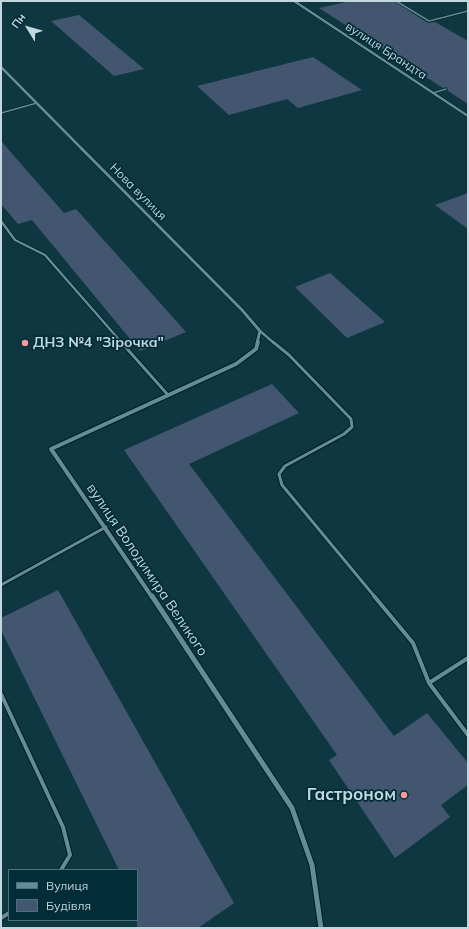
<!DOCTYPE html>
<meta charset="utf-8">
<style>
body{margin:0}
#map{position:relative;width:469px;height:929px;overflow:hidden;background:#0f3742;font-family:Mulish,sans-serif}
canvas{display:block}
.frame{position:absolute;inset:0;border:2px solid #c2d7de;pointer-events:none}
.legend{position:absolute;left:8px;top:869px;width:130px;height:52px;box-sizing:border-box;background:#022c38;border:1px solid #4f707a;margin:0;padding:5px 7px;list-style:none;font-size:12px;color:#c2d7de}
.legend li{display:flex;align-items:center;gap:8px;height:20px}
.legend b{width:20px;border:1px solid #4f707a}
.north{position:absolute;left:8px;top:8px;width:40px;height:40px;-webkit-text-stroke:3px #022c38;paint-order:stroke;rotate:307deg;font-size:11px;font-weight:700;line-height:16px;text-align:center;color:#c2d7de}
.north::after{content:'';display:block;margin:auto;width:14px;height:18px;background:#c2d7de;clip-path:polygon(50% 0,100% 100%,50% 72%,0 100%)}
</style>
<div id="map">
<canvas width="469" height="929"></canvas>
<div class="frame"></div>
<ul class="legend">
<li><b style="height:5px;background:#638b98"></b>Вулиця</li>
<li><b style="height:11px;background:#42576f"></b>Будівля</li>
</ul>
<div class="north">Пн</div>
</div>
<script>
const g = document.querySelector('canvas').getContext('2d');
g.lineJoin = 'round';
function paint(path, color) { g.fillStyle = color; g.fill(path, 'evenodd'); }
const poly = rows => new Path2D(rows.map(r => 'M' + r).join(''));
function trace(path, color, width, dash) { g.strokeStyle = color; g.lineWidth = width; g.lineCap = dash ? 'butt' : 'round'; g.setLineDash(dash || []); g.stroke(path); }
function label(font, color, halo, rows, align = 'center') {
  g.font = font + ' Mulish,sans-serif'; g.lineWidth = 3.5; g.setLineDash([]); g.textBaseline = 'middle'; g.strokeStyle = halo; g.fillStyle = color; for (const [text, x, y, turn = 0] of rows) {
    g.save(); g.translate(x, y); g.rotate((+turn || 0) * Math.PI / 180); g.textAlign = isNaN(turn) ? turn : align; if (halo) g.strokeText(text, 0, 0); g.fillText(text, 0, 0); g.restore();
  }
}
const building = poly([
 [351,1,394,1,428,23,435,22,468,41,468,104,448,91,447,87,443,88,319,8],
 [79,15,144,69,114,76,51,21],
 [313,57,362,90,298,108,287,99,229,115,197,86],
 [1,141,64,213,76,209,186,332,140,351,32,220,18,224,1,204],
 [468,193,468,229,435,205],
 [330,273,385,322,347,338,295,287],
 [272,384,299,413,189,464,394,736,427,713,468,763,468,785,441,805,450,817,395,858,329,760,337,755,124,450],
 [58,590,234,903,198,928,137,928,137,870,119,870,1,630,1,618]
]);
const laneFar3 = poly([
 [396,1,429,21,468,11],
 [433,93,446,89],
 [1,113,37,103]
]);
const laneFar2 = poly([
 [1,221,15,240,45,255,122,343],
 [260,331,274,343]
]);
const laneFar1 = poly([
 [121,342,168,395],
 [273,342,289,355,351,419,352,427,344,434,285,466,279,474,282,485,375,597],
 [1,585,106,527]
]);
const lane = poly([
 [374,596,413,643,429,683,468,735],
 [429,683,468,658],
 [1,694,63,827,70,855,61,870],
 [1,918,9,913]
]);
const streetFar3 = poly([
 [294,1,468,116],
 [1,67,82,149]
]);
const streetFar2 = poly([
 [81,148,242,310,260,331,257,343]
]);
const streetFar1 = poly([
 [152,597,51,449,236,364,256,349,258,342]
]);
const street = poly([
 [152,596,292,808,312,865,321,928]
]);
const markers = [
 [25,343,4,"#f59b98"],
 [404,795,4,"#f59b98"]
];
const farStreetnames = [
 ["вулиця Брандта",386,51,33],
 ["Нова вулиця",138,192,45]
];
const poiNames = [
 ["ДНЗ №4 \"Зірочка\"",33,343]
];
const streetNames = [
 ["вулиця Володимира Великого",147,570,56]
];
const nearPoinames = [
 ["Гастроном",396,795]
];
paint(building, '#42576f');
trace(laneFar3, '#001d25', 2.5);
trace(laneFar2, '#001d25', 4);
trace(laneFar1, '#001d25', 5);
trace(lane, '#001d25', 6);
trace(streetFar3, '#001d25', 3.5);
trace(streetFar2, '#001d25', 4.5);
trace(streetFar1, '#001d25', 6);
trace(street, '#001d25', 7);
trace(laneFar3, '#638b98', 1.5);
trace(laneFar2, '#638b98', 2.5);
trace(laneFar1, '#638b98', 3);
trace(lane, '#638b98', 4);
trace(streetFar3, '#638b98', 2.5);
trace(streetFar2, '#638b98', 3);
trace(streetFar1, '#638b98', 4);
trace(street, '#638b98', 5);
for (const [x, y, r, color] of markers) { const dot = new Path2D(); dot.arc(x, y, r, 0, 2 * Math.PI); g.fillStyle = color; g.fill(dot); trace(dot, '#022c38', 1.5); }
label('12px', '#c2d7de', '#022c38', farStreetnames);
label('bold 14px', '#c2d7de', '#022c38', poiNames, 'left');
label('14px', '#c2d7de', '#022c38', streetNames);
label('bold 17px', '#c2d7de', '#022c38', nearPoinames, 'right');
</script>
